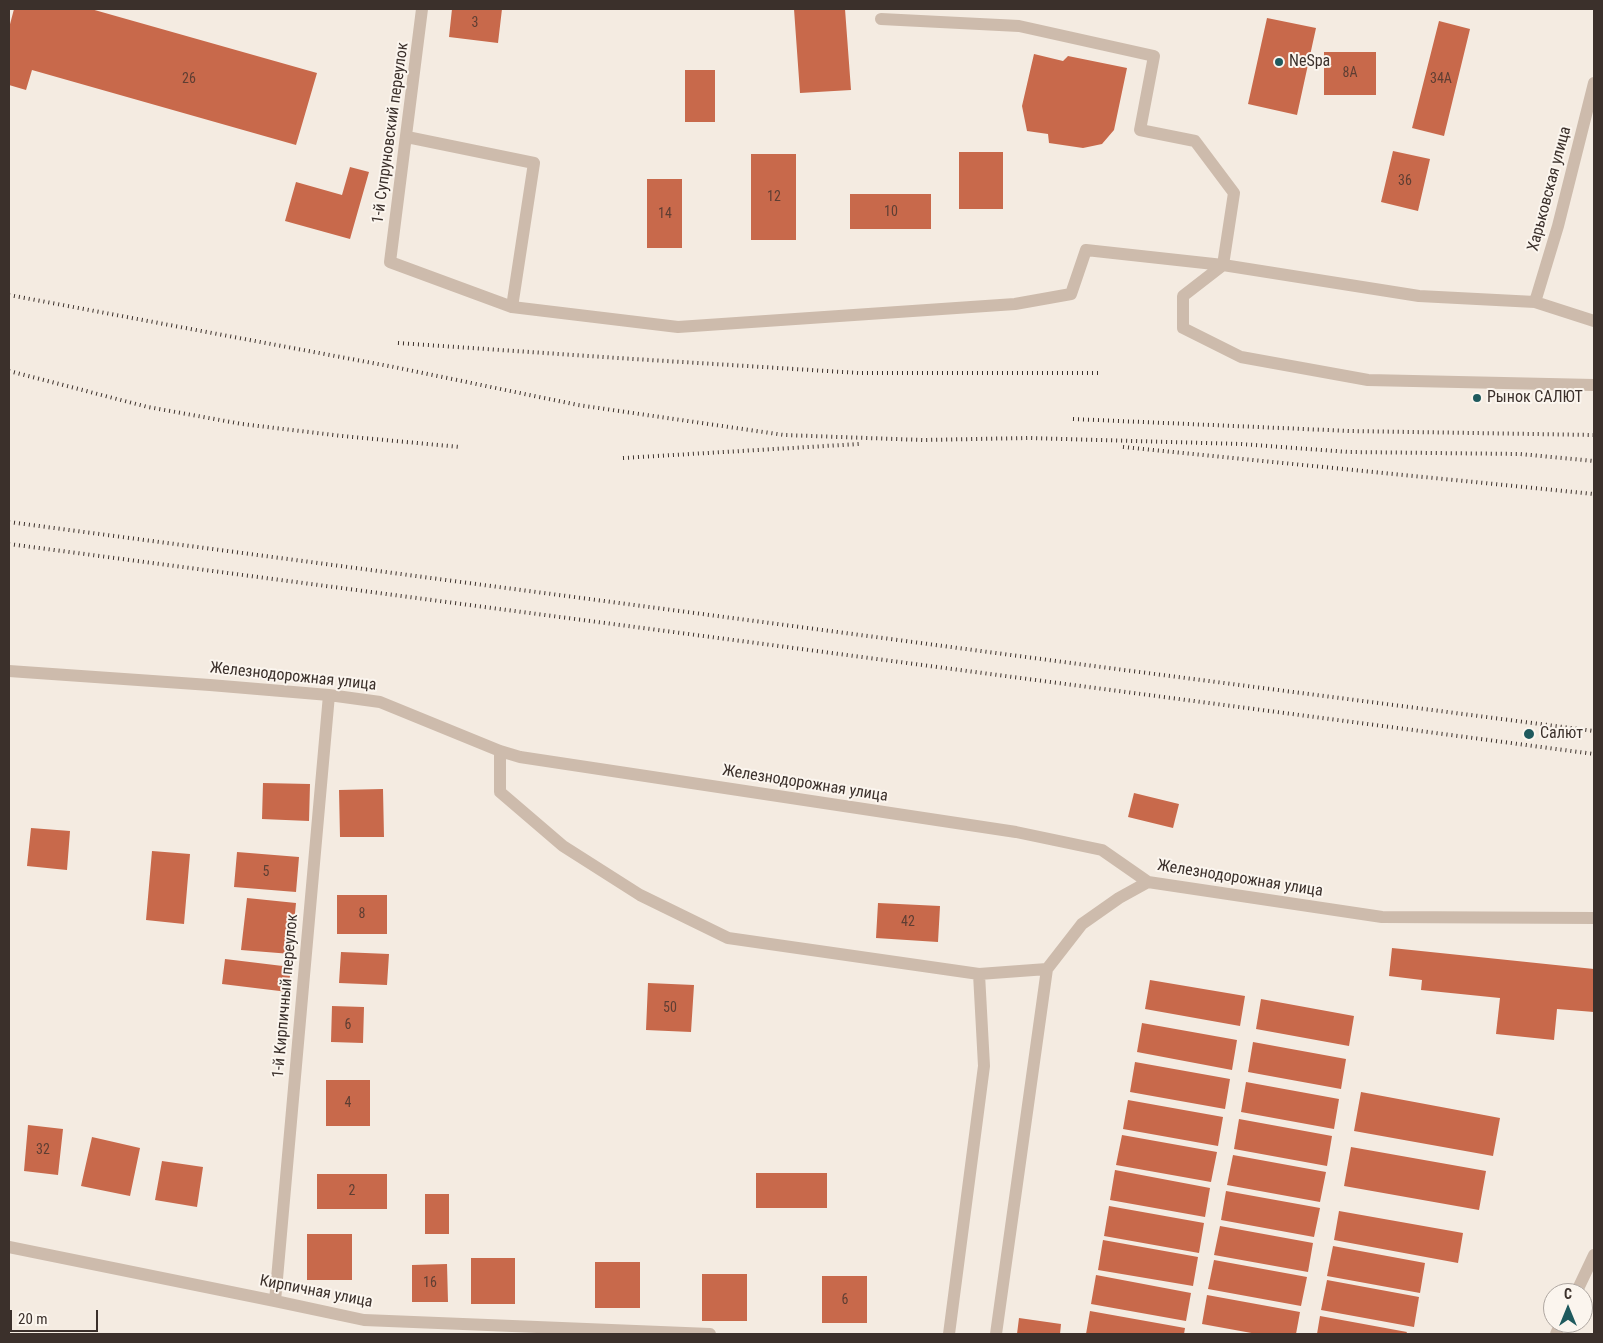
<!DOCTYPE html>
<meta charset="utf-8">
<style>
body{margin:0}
#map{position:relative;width:1603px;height:1343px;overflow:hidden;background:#f4ebe1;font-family:"Roboto Condensed",sans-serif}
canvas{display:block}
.frame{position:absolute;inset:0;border:10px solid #3b302b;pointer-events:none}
.north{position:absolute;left:1543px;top:1283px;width:50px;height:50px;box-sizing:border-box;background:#fbf5ee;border:1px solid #aea6a0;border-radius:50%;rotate:0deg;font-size:14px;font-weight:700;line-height:20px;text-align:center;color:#3b302b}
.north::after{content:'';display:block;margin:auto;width:18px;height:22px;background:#1f5a5e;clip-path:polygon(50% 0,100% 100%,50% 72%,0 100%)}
.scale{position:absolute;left:10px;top:1310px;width:88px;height:22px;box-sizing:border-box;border:2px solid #3b302b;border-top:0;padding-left:6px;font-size:15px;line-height:18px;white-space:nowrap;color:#3b302b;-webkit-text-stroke:4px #fbf5ee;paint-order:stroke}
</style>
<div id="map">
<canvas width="1603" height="1343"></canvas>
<div class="frame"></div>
<div class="north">С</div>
<div class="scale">20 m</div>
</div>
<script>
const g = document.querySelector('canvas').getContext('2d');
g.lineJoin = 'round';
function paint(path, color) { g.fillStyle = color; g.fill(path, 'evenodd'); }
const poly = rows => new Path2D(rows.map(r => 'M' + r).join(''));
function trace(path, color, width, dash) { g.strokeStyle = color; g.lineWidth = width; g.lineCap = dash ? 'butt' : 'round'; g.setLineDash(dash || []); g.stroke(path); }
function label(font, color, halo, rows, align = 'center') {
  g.font = font + ' "Roboto Condensed",sans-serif'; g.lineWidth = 4; g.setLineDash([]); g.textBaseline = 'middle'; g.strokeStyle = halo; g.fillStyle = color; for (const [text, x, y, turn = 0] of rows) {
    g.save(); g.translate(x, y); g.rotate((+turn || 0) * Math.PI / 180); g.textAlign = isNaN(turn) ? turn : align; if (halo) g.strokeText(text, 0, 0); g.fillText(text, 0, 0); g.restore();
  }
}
const building = poly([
 [14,9,91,9,317,73,296,145,32,70,26,90,9,85,9,28],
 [452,9,502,9,498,43,449,37],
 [794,9,845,9,851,90,800,93],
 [1267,18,1316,28,1297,115,1248,104],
 [1439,21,1470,29,1444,136,1412,128],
 [1324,52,1376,52,1376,95,1324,95],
 [1034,54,1063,61,1068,56,1127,68,1114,130,1102,144,1083,148,1049,143,1048,134,1027,131,1022,106],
 [685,70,715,70,715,122,685,122],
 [1393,151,1430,159,1418,211,1381,202],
 [959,152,1003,152,1003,209,959,209],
 [751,154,796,154,796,240,751,240],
 [350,167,369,172,350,239,285,221,296,182,342,195],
 [647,179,682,179,682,248,647,248],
 [850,194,931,194,931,229,850,229],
 [263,783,310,784,309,821,262,819],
 [383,789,384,837,340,837,339,790],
 [1134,793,1179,804,1173,828,1128,817],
 [31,828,70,831,67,870,27,866],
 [152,851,190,854,184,924,146,920],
 [237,852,299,857,296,892,234,887],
 [337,895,387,895,387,934,337,934],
 [247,898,296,903,291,954,241,950],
 [878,903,940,906,938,942,876,938],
 [1392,948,1594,969,1594,1012,1557,1009,1554,1040,1496,1034,1500,998,1421,990,1422,980,1389,976],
 [341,952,389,954,387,985,339,983],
 [225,959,291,967,288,992,222,984],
 [1150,980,1245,996,1240,1026,1145,1009],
 [648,983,694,985,691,1032,646,1030],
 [1261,999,1354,1016,1349,1046,1256,1029],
 [332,1006,364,1007,363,1043,331,1042],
 [1142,1023,1237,1040,1232,1070,1137,1052],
 [1253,1042,1346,1059,1341,1089,1248,1072],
 [1135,1062,1230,1079,1225,1109,1130,1092],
 [326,1080,370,1080,370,1126,326,1126],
 [1246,1082,1339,1099,1334,1129,1241,1112],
 [1361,1092,1500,1118,1493,1156,1354,1131],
 [1128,1100,1223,1117,1218,1146,1123,1129],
 [1239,1119,1332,1136,1327,1166,1234,1149],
 [28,1125,63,1129,58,1175,24,1171],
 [1122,1135,1217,1152,1211,1182,1116,1165],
 [92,1137,140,1148,130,1196,81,1186],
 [1351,1147,1486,1171,1479,1210,1344,1186],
 [1233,1155,1326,1172,1320,1202,1227,1185],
 [162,1161,203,1167,197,1207,155,1200],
 [1115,1170,1210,1188,1205,1217,1110,1200],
 [756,1173,827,1173,827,1208,756,1208],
 [317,1174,387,1174,387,1209,317,1209],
 [1226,1191,1320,1208,1314,1237,1221,1220],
 [425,1194,449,1194,449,1234,425,1234],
 [1109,1206,1204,1223,1199,1253,1104,1236],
 [1339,1211,1463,1233,1458,1263,1334,1240],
 [1220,1226,1313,1243,1308,1272,1214,1255],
 [307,1234,352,1234,352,1280,307,1280],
 [1103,1240,1198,1257,1193,1286,1098,1270],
 [1333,1246,1425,1263,1420,1293,1327,1276],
 [471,1258,515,1258,515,1304,471,1304],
 [1214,1260,1307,1277,1301,1306,1208,1289],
 [595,1262,640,1262,640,1308,595,1308],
 [447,1264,448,1302,412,1302,412,1265],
 [702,1274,747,1274,747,1321,702,1321],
 [1096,1275,1191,1293,1186,1321,1091,1304],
 [822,1276,867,1276,867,1323,822,1323],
 [1327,1280,1419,1297,1414,1327,1321,1310],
 [1207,1295,1300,1312,1296,1334,1257,1334,1202,1324],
 [1090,1311,1185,1328,1184,1334,1086,1334],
 [1320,1316,1407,1332,1406,1334,1317,1334],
 [1019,1318,1061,1324,1060,1334,1017,1334]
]);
const minor = poly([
 [422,9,390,262,512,307,678,327,1015,304,1071,294,1086,250,1223,265,1419,296,1535,302,1594,321],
 [881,19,1019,26,1154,56,1140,130,1195,141,1234,193,1223,265,1183,296,1183,328,1241,357,1368,380,1594,385],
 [407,137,534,163,512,307],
 [1535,302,1558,226,1594,83],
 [9,671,210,685,329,695,380,702,500,751,520,757,1016,832,1102,850,1148,882,1382,917,1594,918],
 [500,751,500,792,563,846,640,895,728,938,979,974,1047,969,1082,924,1119,898,1148,882],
 [9,1247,275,1301,364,1320,710,1334],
 [1576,1293,1594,1255],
 [275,1301,329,695],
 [949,1334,984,1066,979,974],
 [996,1334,1047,969],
 [1556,1334,1561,1323]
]);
const rail = poly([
 [9,295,394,367,578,405,784,435,923,440,1028,438,1241,444,1349,452,1520,454,1594,461],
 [398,343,618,358,859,373,1101,373],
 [9,371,148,407,242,424,342,436,460,447],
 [1073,419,1350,431,1594,435],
 [1123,447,1594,494],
 [623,458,859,444],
 [9,522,1124,670,1594,731],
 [9,544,1594,754]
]);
const markers = [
 [1279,62,5,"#1f5a5e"],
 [1477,398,5,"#1f5a5e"],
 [1529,734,6,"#1f5a5e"]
];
const numberNames = [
 ["3",475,23],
 ["8А",1350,73],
 ["26",189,79],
 ["34А",1441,79],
 ["36",1405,181],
 ["12",774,197],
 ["10",891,212],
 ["14",665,214],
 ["5",266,872],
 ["8",362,914],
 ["42",908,922],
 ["50",670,1008],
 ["6",348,1025],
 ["4",348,1103],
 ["32",43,1150],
 ["2",352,1191],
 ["16",430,1283],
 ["6",845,1300]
];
const poiNames = [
 ["NeSpa",1289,62],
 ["Рынок САЛЮТ",1487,398],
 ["Салют",1540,734]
];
const streetNames = [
 ["1-й Супруновский переулок",391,133,-82],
 ["Харьковская улица",1550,189,-75],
 ["Железнодорожная улица",293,677,6],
 ["Железнодорожная улица",805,784,9],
 ["Железнодорожная улица",1240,879,9],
 ["1-й Кирпичный переулок",286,996,-85],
 ["Кирпичная улица",316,1292,11]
];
paint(building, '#c8694b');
trace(minor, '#cdbbac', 12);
trace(rail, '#3b302b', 4, [1, 4]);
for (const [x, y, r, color] of markers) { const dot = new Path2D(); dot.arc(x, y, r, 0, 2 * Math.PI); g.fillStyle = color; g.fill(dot); trace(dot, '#fbf5ee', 2); }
label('14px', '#5e3e33', null, numberNames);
label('16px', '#3b302b', '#fbf5ee', poiNames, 'left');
label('16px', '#3b302b', '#fbf5ee', streetNames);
</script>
